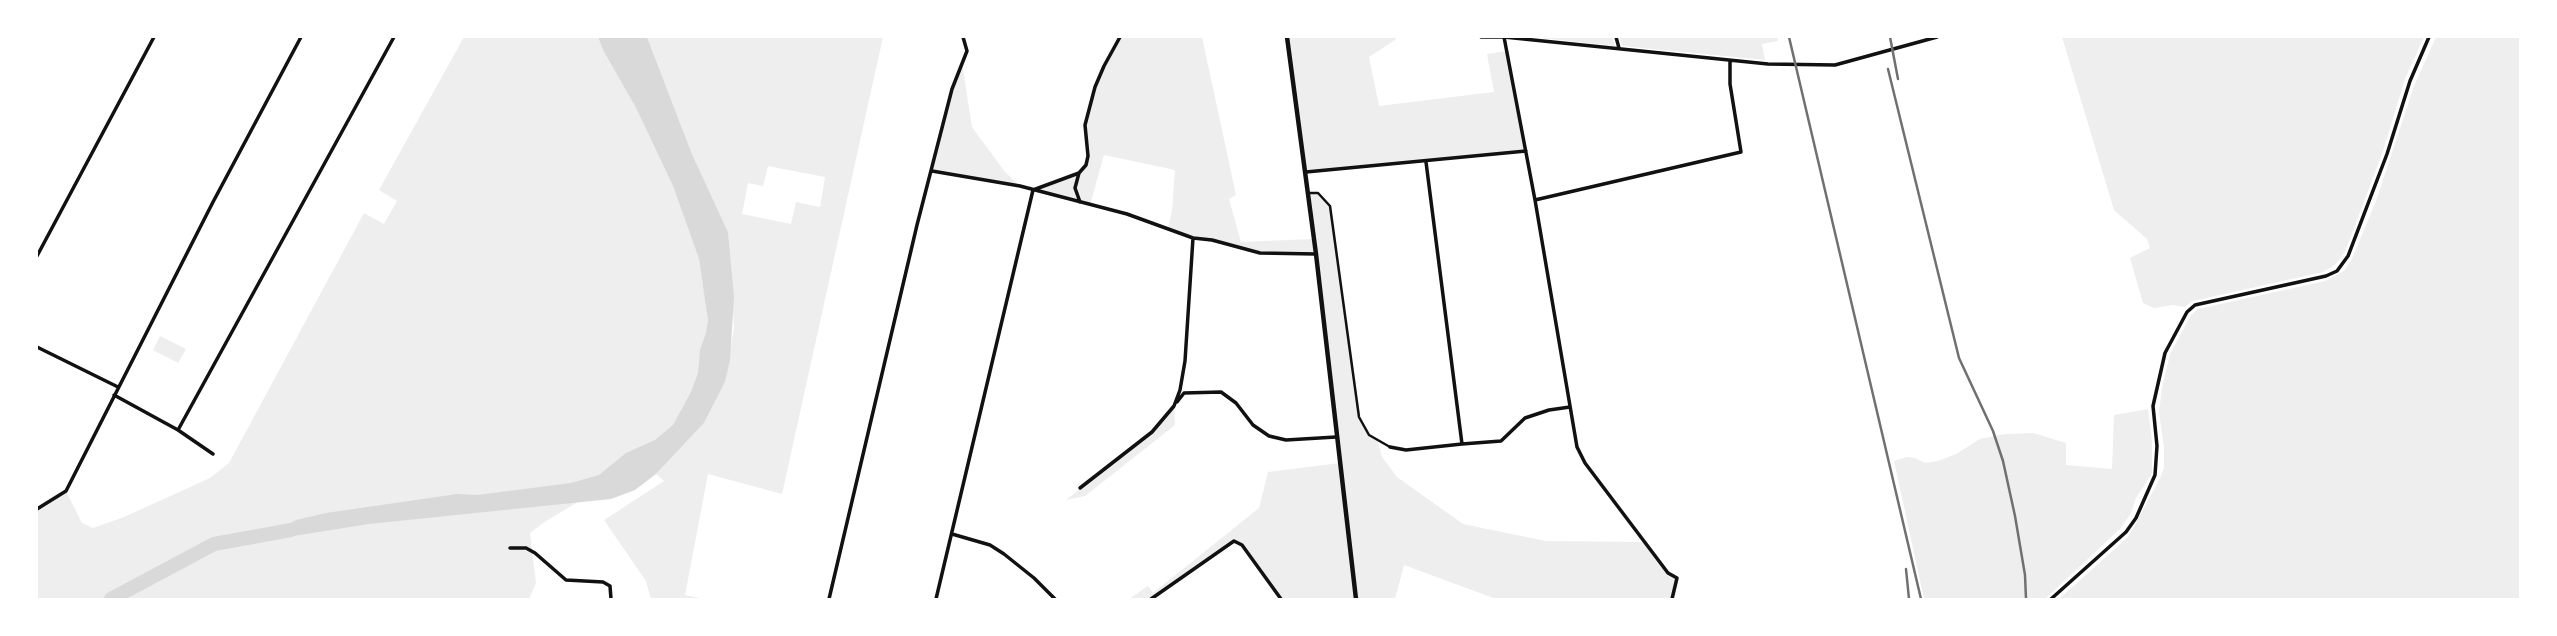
<!DOCTYPE html>
<style>
body{margin:0}
#map{position:relative;width:2557px;height:636px;overflow:hidden;background:#fff;font-family:"IBM Plex Sans",sans-serif}
canvas{display:block}
.frame{position:absolute;inset:0;border:38px solid #fff;pointer-events:none}
</style>
<div id="map">
<canvas width="2557" height="636"></canvas>
<div class="frame"></div>
</div>
<script>
const g = document.querySelector('canvas').getContext('2d');
g.lineJoin = 'round';
function paint(path, color) { g.fillStyle = color; g.fill(path, 'evenodd'); }
const poly = rows => new Path2D(rows.map(r => 'M' + r).join(''));
function trace(path, color, width, dash) { g.strokeStyle = color; g.lineWidth = width; g.lineCap = dash ? 'butt' : 'round'; g.setLineDash(dash || []); g.stroke(path); }
const green = poly([
 [464,37,598,37,603,50,636,108,673,186,699,259,703,285,718,335,671,438,624,474,543,523,530,533,536,583,529,599,37,599,37,509,66,491,82,523,93,528,124,517,210,478,229,463,364,213,384,224,397,201,379,190],
 [647,37,883,37,782,494,708,474,685,595,705,599,651,599,646,581,604,520,664,481,656,474,704,423,725,382,734,328,728,232,692,154],
 [768,166,825,177,820,207,796,202,791,224,742,214,748,183,763,186],
 [1120,37,1202,37,1236,195,1229,199,1241,242,1313,239,1308,193,1318,193,1327,201,1330,206,1359,417,1369,435,1378,442,1382,457,1397,477,1463,524,1546,541,1645,542,1668,573,1677,578,1672,599,1496,599,1404,565,1395,599,1281,599,1242,545,1235,541,1151,599,1129,599,1148,586,1153,593,1259,508,1268,472,1340,463,1316,254,1260,253,1193,238,1168,228,1172,211,1175,170,1104,155,1090,205,1033,190,1079,173,1086,165,1088,156,1085,125,1095,87],
 [1287,37,1396,37,1395,40,1369,57,1379,106,1494,92,1487,54,1507,51,1526,151,1306,172],
 [1532,37,1612,37,1615,46],
 [1619,37,1777,37,1778,41,1762,44,1765,60,1622,46],
 [2062,37,2424,37,2405,79,2383,151,2345,252,2335,265,2323,272,2193,301,2184,307,2173,305,2154,308,2143,303,2130,258,2150,248,2147,239,2114,210],
 [2436,37,2520,37,2520,599,2059,599,2129,536,2160,478,2164,468,2164,447,2159,412,2162,388,2170,354,2191,315,2198,309,2325,281,2344,271,2352,259,2376,201,2414,86],
 [962,63,972,127,1005,172,1020,186,932,171,952,89],
 [160,336,186,349,178,363,153,350],
 [1174,406,1175,425,1085,496,1066,500,1152,432],
 [2148,409,2152,441,2152,473,2136,498,2131,513,2121,528,2045,599,1924,599,1894,461,1907,457,1915,458,1925,463,1938,461,1956,454,1980,439,2005,434,2033,433,2066,443,2066,465,2112,469,2114,415]
]);
const water = poly([
 [598,37,647,37,692,154,728,232,734,297,730,360,725,382,704,423,656,474,635,490,611,499,369,524,287,537,275,534,283,527,296,520,326,513,457,494,477,495,571,483,599,475,626,453,655,440,673,425,691,392,698,373,700,350,706,333,708,320,699,259,673,186,636,108,603,50]
]);
const river = poly([
 [111,599,214,544,291,530]
]);
const pedestrian = poly([
 [1308,193,1318,193,1330,206,1359,417,1369,435,1390,447]
]);
const minor = poly([
 [1481,37,1504,37,1768,64,1835,65,1937,37],
 [1504,37,1535,200,1577,447,1585,463,1668,573,1677,578,1672,599],
 [1616,37,1619,48],
 [1426,162,1462,444,1501,441,1525,418,1549,410,1570,407],
 [932,171,1020,186,1127,214,1193,238,1212,240,1260,253,1316,254],
 [1306,172,1526,151],
 [1079,173,1075,188,1080,202],
 [1535,200,1741,152,1730,84,1730,61],
 [37,256,154,37],
 [37,347,118,387],
 [114,395,178,430,394,37],
 [1177,402,1184,393,1221,392,1236,403,1253,425,1269,436,1286,440,1336,437],
 [178,430,213,454],
 [1390,447,1406,450,1462,444],
 [1080,488,1152,432,1174,406,1180,390,1185,361,1193,238],
 [37,509,66,491,213,202,301,37],
 [952,534,990,545,1004,554,1034,578,1055,599],
 [510,548,526,548,535,553,566,580,603,582,610,586,611,599],
 [829,599,917,225,952,89,967,51,963,37],
 [936,599,1033,190,1079,173,1086,165,1088,156,1085,125,1095,87,1104,66,1120,37],
 [1151,599,1234,541,1242,545,1281,599],
 [2051,599,2126,532,2136,518,2155,475,2157,446,2153,406,2165,353,2187,312,2195,305,2326,276,2337,271,2348,256,2387,154,2410,81,2429,37]
]);
const tertiary = poly([
 [1287,37,1316,254,1356,599]
]);
const rail = poly([
 [1789,37,1921,599],
 [1890,37,1898,79],
 [1888,69,1959,358,1993,431,2003,461,2015,516,2025,575,2026,599],
 [1906,569,1909,599]
]);
paint(green, '#eee');
paint(water, '#d9d9d9');
trace(river, '#d9d9d9', 14);
trace(pedestrian, '#111', 2.5);
trace(minor, '#111', 3.5);
trace(tertiary, '#111', 4.5);
trace(rail, '#707070', 2.5);
</script>
